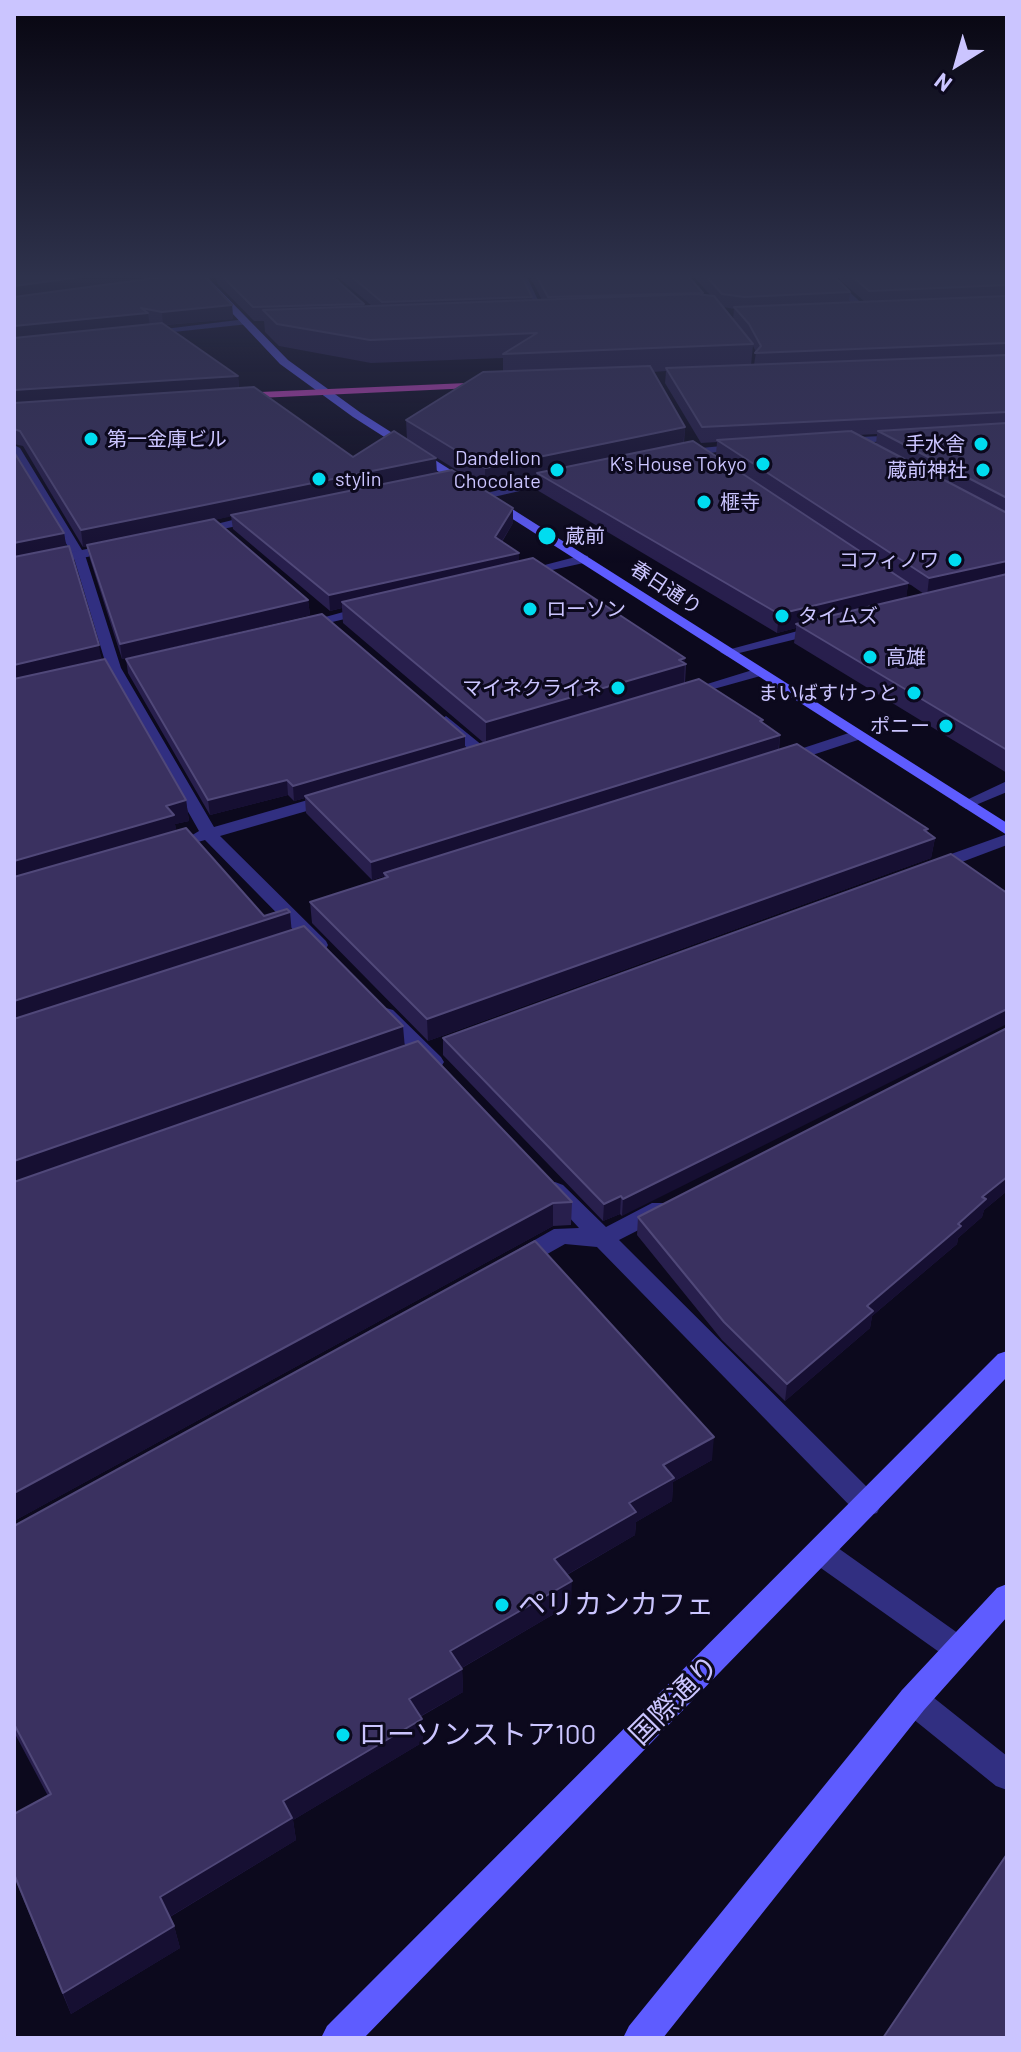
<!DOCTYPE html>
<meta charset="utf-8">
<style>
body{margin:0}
#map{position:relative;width:1021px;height:2052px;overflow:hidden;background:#0c091d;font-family:Barlow,sans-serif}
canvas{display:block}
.frame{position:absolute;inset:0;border:16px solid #cbc5ff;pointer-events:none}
.north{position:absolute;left:917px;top:24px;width:80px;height:80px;-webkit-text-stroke:6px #0c091d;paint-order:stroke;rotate:217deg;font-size:22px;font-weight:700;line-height:32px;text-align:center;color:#cbc5ff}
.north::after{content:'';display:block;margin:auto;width:28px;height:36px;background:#cbc5ff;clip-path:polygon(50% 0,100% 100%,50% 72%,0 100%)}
</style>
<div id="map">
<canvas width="1021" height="2052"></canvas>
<div class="frame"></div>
<div class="north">N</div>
</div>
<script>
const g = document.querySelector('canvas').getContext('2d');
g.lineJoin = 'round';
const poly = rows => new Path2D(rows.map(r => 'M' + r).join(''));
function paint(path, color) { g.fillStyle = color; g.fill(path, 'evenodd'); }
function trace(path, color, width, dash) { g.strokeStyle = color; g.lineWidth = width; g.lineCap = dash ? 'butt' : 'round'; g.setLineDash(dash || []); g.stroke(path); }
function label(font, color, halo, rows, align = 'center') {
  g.font = font + ' Barlow,"Noto Sans JP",sans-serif'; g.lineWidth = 6; g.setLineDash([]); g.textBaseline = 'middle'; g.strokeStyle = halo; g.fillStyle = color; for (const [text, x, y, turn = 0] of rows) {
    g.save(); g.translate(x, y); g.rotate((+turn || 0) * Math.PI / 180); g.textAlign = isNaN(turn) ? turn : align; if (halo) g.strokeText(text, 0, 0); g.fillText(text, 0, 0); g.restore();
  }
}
const minor = poly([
 [519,277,527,277,547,319,539,317,519,277],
 [824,277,833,277,867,308,867,312,861,312,824,277],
 [246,319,249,324,145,335,140,332,246,319],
 [903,435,909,438,907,440,839,444,833,441,839,438,903,435],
 [743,444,749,447,747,449,680,456,674,453,680,450,743,444],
 [14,445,20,448,85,555,121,668,214,827,332,793,340,798,338,802,220,836,326,941,328,945,326,949,312,949,205,840,198,842,189,837,199,831,107,668,73,555,14,457,14,445],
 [563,474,569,478,567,480,485,499,479,495,563,474],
 [583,555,588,556,588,562,521,577,514,573,583,555],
 [369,605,376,609,374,612,303,629,296,625,369,605],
 [820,625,827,629,825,632,727,656,720,652,820,625],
 [759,668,766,672,764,675,685,697,678,693,759,668],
 [446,716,488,750,488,756,476,756,441,724,438,721,446,716],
 [858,730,866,735,864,738,782,765,774,760,776,757,858,730],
 [1007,781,1007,792,966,809,958,804,1007,781],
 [1007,834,1007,845,938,871,932,872,923,867,926,863,1007,834],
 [386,1008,393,1010,441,1057,444,1062,441,1067,427,1067,379,1018,376,1014,379,1010,386,1008],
 [555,1182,563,1185,606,1227,652,1203,668,1203,671,1209,668,1215,619,1240,877,1497,881,1505,877,1513,867,1516,857,1513,597,1247,565,1244,526,1266,518,1269,510,1266,506,1260,510,1254,554,1229,579,1228,544,1190,547,1185,555,1182],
 [821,1540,831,1543,969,1641,974,1650,969,1659,959,1663,949,1659,811,1561,807,1552,811,1543,821,1540],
 [913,1686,924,1690,1007,1756,1007,1790,996,1786,902,1710,898,1700,902,1690,913,1686]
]);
const tertiary = poly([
 [257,514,263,518,261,521,194,535,188,531,257,514],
 [116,543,122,547,121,550,14,572,14,564,116,543]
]);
const secondary = poly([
 [198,277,207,277,288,360,361,413,1007,823,1007,835,353,417,280,364,198,277],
 [1007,1351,1007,1377,364,2038,321,2038,327,2026,998,1354,1007,1351],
 [1007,1584,1007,1617,924,1710,663,2038,623,2038,629,2026,902,1690,997,1588,1007,1584]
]);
const trunk = poly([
 [490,382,494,383,494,387,237,399,231,396,237,393,490,382]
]);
const wall = poly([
 [14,277,232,305,233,319,166,325,238,376,239,388,353,457,436,473,513,523,502,542,519,553,519,561,686,664,685,683,763,723,780,735,779,750,935,838,931,858,428,1041,312,923,310,902,385,878,384,876,372,880,306,813,305,798,294,801,288,795,210,815,128,673,126,659,465,736,465,748,484,743,343,623,342,608,330,611,233,529,231,516,214,520,308,600,310,615,122,659,90,559,87,546,83,547,23,446,14,444],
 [216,277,333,277,364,304,364,306,372,306,338,277,522,277,532,297,532,300,542,300,530,277,689,277,703,293,702,295,711,296,694,277,835,277,850,292,849,302,865,302,837,277,1007,277,1007,773,794,643,796,628,777,633,537,490,537,477,485,488,407,439,406,420,503,372,503,358,371,363,279,346,265,332,264,321,254,321,217,283],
 [723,307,734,309,733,319],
 [753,346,756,352,754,365,751,365],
 [666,371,665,383,701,443,717,442,716,455,684,443,685,427,653,372],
 [877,434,876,444,858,435],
 [908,584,911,585,924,594,906,598],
 [14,452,64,533,66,546,102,660,186,800,189,821,175,824,176,831,264,916,292,930,404,1046,572,1202,571,1225,553,1226,14,1521],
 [951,854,622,1216,620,1214,603,1221,443,1055,443,1038],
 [1007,1028,1007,1191,984,1210,982,1217,958,1238,957,1244,872,1316,870,1328,785,1401,722,1340,637,1235,638,1217],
 [712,1460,673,1482,672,1501,636,1522,635,1535,567,1575,571,1604,462,1668,463,1692,420,1717,422,1719,423,1742,293,1820,296,1840,170,1917,174,1926,180,1948,71,2014,14,1877,14,1814,48,1796,14,1732,14,1526]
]);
const shadedWall = poly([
 [81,277,176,277,14,300,14,286],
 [232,305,233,319,163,325,162,312],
 [148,313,150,327,14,340,14,326],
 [238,376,239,391,14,405,14,390],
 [685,427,683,446,537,473,537,477,485,488,485,468],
 [436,458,437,474,83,547,81,530],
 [513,508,513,523,495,552,495,537],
 [64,533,67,550,14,561,14,543],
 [519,553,519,568,342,602,342,608,330,611,329,595],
 [1007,561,1007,578,927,596,929,578],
 [908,583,906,602,796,624,796,628,777,633,779,614],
 [308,600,310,615,122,659,120,644],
 [99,645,102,664,14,685,14,665],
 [685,658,684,686,486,745,486,722],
 [780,735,778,752,384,873,384,876,372,880,371,862],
 [465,736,465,751,305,796,305,798,294,801,293,786],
 [287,780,288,795,210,815,208,800],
 [186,800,189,821,175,824,177,835,14,883,14,861,166,806],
 [928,829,926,841,935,838,931,858,428,1041,427,1019],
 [290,912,292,934,14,1025,14,1001],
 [1007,1009,1007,1024,622,1216,623,1199],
 [403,1026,405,1049,14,1186,14,1161],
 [1007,1177,1007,1191,984,1210,982,1217,958,1238,957,1244,872,1316,870,1328,785,1401,787,1384,867,1306,958,1224,982,1197],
 [621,1196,620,1214,603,1221,604,1204],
 [553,1203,553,1226,14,1521,14,1493],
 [714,1437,712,1460,673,1482,672,1501,636,1522,635,1535,554,1582,554,1559,629,1503,663,1465],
 [572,1581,571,1604,451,1674,450,1651],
 [462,1669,463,1692,410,1722,409,1699],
 [422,1719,423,1742,293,1820,296,1840,166,1919,160,1897,283,1801],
 [174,1926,180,1948,71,2014,63,1993]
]);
const building = poly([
 [14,277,81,277,14,286,14,277],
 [163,277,205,277,232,305,162,312,141,308,148,313,14,326,14,297,163,277],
 [223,277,333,277,364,304,253,307,223,277],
 [352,277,522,277,532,297,382,302,352,277],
 [537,277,689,277,703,293,548,297,537,277],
 [707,277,835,277,850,292,744,297,722,294,707,277],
 [853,277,1007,277,1007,285,869,291,853,277],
 [696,294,714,296,753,344,503,354,537,333,370,340,277,324,263,310,696,294],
 [1007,296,1007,343,755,353,761,346,749,324,734,307,1007,296],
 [162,323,238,376,14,390,14,338,162,323],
 [1007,355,1007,412,702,427,666,368,1007,355],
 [650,366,685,427,485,468,406,420,483,372,650,366],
 [254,387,353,457,394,431,436,458,81,530,20,431,14,429,14,403,254,387],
 [1007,423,1007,498,878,431,1007,423],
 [851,431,1007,513,1007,561,929,578,717,440,851,431],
 [693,441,908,583,779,614,537,473,693,441],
 [14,452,64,533,14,543,14,452],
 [452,470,513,508,495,537,519,553,329,595,231,515,452,470],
 [214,519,308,600,120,644,87,545,214,519],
 [69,546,99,645,14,665,14,557,69,546],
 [533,558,685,658,679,660,686,664,486,722,342,602,533,558],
 [1007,574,1007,750,796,624,1007,574],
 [322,614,465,736,293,786,287,780,208,800,126,659,322,614],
 [105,659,186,800,166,806,174,815,14,861,14,679,105,659],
 [699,679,763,720,760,721,780,735,371,862,305,796,699,679],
 [797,744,928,829,924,830,935,838,427,1019,310,902,388,877,384,873,797,744],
 [186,828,264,916,287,909,290,912,14,1001,14,877,186,828],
 [951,854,1007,893,1007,1009,623,1199,621,1196,604,1204,443,1038,951,854],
 [304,926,403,1026,14,1161,14,1019,304,926],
 [1007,1028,1007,1177,982,1197,986,1199,958,1224,961,1226,867,1306,873,1311,787,1384,724,1322,638,1217,1007,1028],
 [418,1041,572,1202,553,1203,14,1493,14,1182,418,1041],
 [535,1241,714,1437,663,1465,674,1478,629,1503,636,1512,554,1559,572,1581,450,1651,462,1669,409,1699,422,1719,283,1801,292,1818,160,1897,174,1926,63,1993,14,1874,14,1814,51,1794,14,1724,14,1526,535,1241],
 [1007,1854,1007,2038,883,2038,1007,1854]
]);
const markers = [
 [91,439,8,"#00dcf0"],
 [981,444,8,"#00dcf0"],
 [763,464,8,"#00dcf0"],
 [557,470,8,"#00dcf0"],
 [983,470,8,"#00dcf0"],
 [319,479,8,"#00dcf0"],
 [704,502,8,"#00dcf0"],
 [547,536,10,"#00dcf0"],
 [955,560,8,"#00dcf0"],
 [530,609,8,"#00dcf0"],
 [782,616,8,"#00dcf0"],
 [870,657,8,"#00dcf0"],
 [618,688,8,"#00dcf0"],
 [914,693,8,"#00dcf0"],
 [946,726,8,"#00dcf0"],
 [502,1605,8,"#00dcf0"],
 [343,1735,8,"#00dcf0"]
];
const farPoinames = [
 ["第一金庫ビル",107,439,"left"],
 ["手水舎",965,444],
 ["Dandelion",541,458],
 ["Chocolate",541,481],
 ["K's House Tokyo",747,464],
 ["蔵前神社",967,470],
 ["stylin",335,479,"left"],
 ["榧寺",720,502,"left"],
 ["蔵前",565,536,"left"],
 ["コフィノワ",939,560],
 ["ローソン",546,609,"left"],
 ["タイムズ",798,616,"left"],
 ["高雄",886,657,"left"],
 ["マイネクライネ",602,688],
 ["まいばすけっと",898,693],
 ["ポニー",930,726]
];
const farStreetnames = [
 ["春日通り",666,588,33]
];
const nearPoinames = [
 ["ペリカンカフェ",518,1605],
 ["ローソンストア100",359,1735]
];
const nearStreetnames = [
 ["国際通り",674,1700,-45]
];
paint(minor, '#312f81');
paint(tertiary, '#312f81');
paint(secondary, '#5e5cff');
paint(trunk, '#dc46ce');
paint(wall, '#281f4d');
paint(shadedWall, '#160f32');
paint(building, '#3a3160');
trace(building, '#504879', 2);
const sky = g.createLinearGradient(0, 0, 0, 564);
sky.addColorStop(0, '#070510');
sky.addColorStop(0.49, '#2e324c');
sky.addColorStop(1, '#2e324c00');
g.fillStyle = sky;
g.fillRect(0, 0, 1021, 564);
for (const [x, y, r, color] of markers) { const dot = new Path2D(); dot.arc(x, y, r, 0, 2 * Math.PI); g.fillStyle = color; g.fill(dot); trace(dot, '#0c091d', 3); }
label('20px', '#cbc5ff', '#0c091d', farPoinames, 'right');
label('20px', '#cbc5ff', '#0c091d', farStreetnames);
label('28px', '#cbc5ff', '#0c091d', nearPoinames, 'left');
label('28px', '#cbc5ff', '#0c091d', nearStreetnames);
</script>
